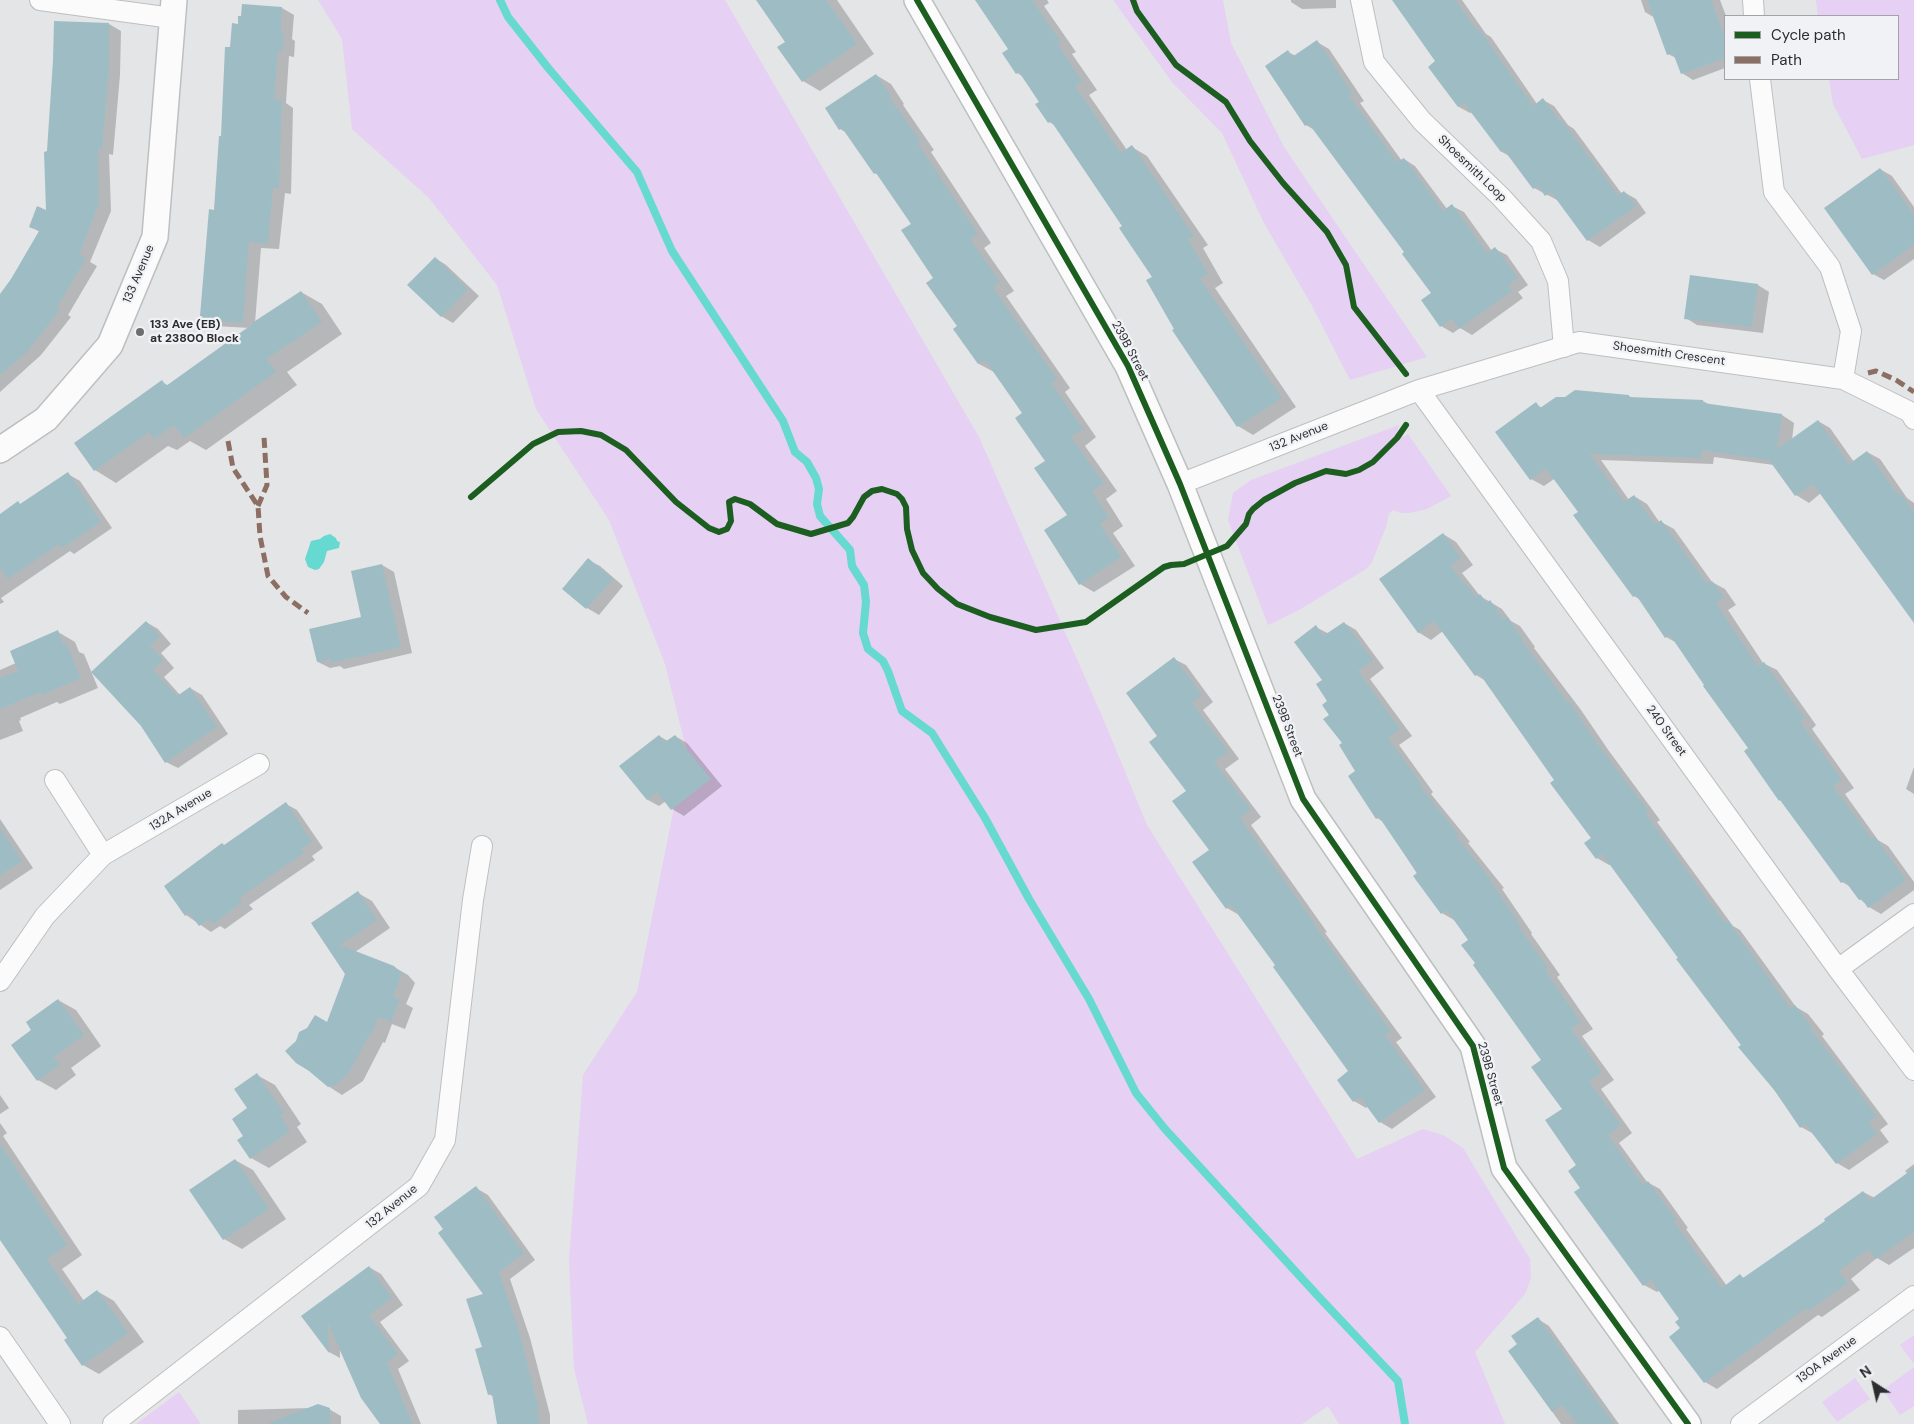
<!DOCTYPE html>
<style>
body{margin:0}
#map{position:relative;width:1914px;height:1424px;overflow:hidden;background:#e3e5e7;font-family:"DM Sans",sans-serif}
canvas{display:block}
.legend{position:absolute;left:1724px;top:15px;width:175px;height:65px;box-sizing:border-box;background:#f0f2f6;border:1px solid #a1a3a6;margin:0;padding:6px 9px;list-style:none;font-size:15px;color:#2b2d2e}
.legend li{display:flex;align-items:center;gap:10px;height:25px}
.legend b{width:25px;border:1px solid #a1a3a6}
.north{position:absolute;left:1849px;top:1359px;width:50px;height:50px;-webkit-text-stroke:4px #f0f2f6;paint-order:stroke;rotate:325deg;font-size:14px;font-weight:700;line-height:20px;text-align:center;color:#2b2d2e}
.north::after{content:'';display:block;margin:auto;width:18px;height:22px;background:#2b2d2e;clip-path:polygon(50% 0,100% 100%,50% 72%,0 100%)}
</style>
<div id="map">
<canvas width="1914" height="1424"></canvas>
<ul class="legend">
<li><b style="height:6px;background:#1b5e20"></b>Cycle path</li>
<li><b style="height:6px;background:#8d6e63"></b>Path</li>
</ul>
<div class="north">N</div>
</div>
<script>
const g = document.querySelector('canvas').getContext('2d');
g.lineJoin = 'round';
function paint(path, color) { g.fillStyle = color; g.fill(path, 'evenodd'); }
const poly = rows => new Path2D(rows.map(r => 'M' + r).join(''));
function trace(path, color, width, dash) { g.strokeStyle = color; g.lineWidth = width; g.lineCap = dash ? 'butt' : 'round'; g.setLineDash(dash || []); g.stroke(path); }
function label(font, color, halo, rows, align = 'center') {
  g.font = font + ' "DM Sans",sans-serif'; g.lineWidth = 4.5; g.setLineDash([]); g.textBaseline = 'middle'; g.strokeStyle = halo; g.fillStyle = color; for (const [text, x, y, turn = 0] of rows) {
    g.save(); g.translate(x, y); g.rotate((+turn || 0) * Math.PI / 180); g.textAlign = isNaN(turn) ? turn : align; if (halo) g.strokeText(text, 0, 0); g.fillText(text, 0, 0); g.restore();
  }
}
const green = poly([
 [318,0,725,0,979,437,1102,716,1147,825,1357,1159,1423,1129,1443,1135,1463,1148,1530,1259,1531,1278,1525,1294,1475,1352,1505,1424,1339,1424,1328,1406,1302,1424,588,1424,574,1369,569,1261,583,1075,637,992,686,748,665,664,609,520,536,409,497,285,429,198,352,129,342,39],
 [1113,0,1223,0,1231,43,1284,147,1427,357,1350,380,1311,304,1264,223,1222,133,1172,82],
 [1816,0,1914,0,1914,145,1862,159,1833,104,1829,79,1898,79,1898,16,1818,16],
 [1399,425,1397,431,1398,436,1404,437,1408,434,1451,496,1427,509,1409,513,1400,513,1394,510,1389,513,1386,527,1372,562,1366,569,1299,610,1268,625,1228,520,1233,493,1251,480],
 [1914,1335,1914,1364,1900,1345],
 [1914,1367,1914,1406,1900,1415,1883,1390],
 [1855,1378,1870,1399,1837,1422,1822,1402],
 [179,1392,201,1424,136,1424]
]);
const water = poly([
 [330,534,336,538,337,541,340,542,339,548,327,551,324,562,319,569,315,570,308,567,305,559,311,541,320,539,324,536]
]);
const shadow = poly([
 [757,0,837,0,874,54,820,91,803,81,786,42],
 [976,0,1047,0,1049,3,1044,6,1076,52,1072,54,1097,90,1089,95,1127,150,1132,147,1147,156,1208,245,1203,248,1223,283,1215,288,1296,407,1253,435,1238,426,1175,329,1154,277,1123,227,1056,126,1049,122,1041,102,1024,77,1017,73,1010,50],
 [1291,0,1336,0,1336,8,1302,9,1291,2],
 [1399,0,1462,0,1486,34,1491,37,1537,104,1543,100,1554,106,1568,125,1574,129,1622,194,1624,192,1636,199,1646,213,1600,247,1588,240,1559,201,1534,188,1511,157,1502,152,1473,112,1470,113,1459,107,1437,62],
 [1641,0,1720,0,1726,16,1725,68,1693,80,1682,73,1676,58,1668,54,1655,18,1645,12],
 [243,6,282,8,294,15,292,39,295,41,294,57,289,56,286,103,293,108,291,194,285,193,279,249,261,248,255,323,301,292,322,304,342,334,287,372,297,385,206,450,190,441,177,450,168,446,116,483,95,470,162,382,169,386,250,328,215,326,203,319,231,49,243,17],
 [109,24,121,31,120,75,113,155,109,154,111,211,90,262,97,266,68,315,71,317,41,355,0,392,0,296,12,279,40,232,31,226,47,211,48,153],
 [1317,42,1329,49,1364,101,1360,103,1402,161,1404,159,1415,166,1447,209,1452,206,1464,212,1492,251,1495,249,1507,255,1528,285,1518,292,1523,298,1472,335,1460,328,1453,333,1441,326,1432,294,1406,252,1316,131,1306,125,1288,52,1296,56],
 [876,75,891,84,904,104,903,105,934,150,931,152,991,243,984,248,1014,291,1006,296,1070,388,1065,392,1096,437,1085,446,1117,491,1106,499,1123,526,1113,533,1135,566,1094,592,1080,584,1069,515,1047,461,1024,413,994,372,979,364,955,329,959,327,935,278,913,224,880,176,875,173,847,133,840,129],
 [1880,169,1892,176,1914,207,1914,259,1884,280,1873,274],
 [435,258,446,265,479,296,453,323,441,316],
 [1758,285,1769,292,1763,333,1697,325,1686,318],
 [1576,392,1629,396,1633,398,1703,401,1710,405,1782,415,1794,423,1792,440,1818,421,1830,428,1854,462,1867,452,1880,459,1907,498,1914,503,1914,621,1821,493,1809,503,1796,495,1774,465,1714,457,1713,464,1601,460,1629,500,1634,496,1647,504,1660,523,1661,522,1674,529,1712,582,1725,589,1736,605,1728,610,1763,663,1777,670,1816,725,1812,729,1854,788,1845,794,1878,840,1888,846,1914,882,1914,890,1881,914,1869,907,1860,899,1851,887,1842,882,1677,643,1666,637,1642,601,1634,596,1579,512,1554,479,1544,486,1531,479,1536,404,1542,408,1566,399],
 [68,474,80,481,112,528,74,554,70,551,1,598,4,602,0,604,0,515,18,503,22,505],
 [1443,534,1456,542,1473,565,1462,573,1480,596,1502,609,1511,621,1520,626,1535,647,1534,648,1581,710,1609,751,1660,820,1657,822,1733,926,1740,930,1796,1007,1808,1014,1824,1034,1822,1036,1888,1124,1880,1130,1889,1142,1849,1170,1837,1163,1814,1134,1801,1127,1611,864,1609,865,1597,858,1592,838,1556,780,1486,681,1476,675,1443,631,1431,640,1418,632],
 [588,560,600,566,623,586,599,615,587,608,564,589],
 [382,565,394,572,412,653,344,669,340,666,330,668,318,662,363,618],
 [146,622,158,629,171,644,161,653,174,668,164,677,180,695,190,688,202,695,228,734,178,768,166,762,142,725],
 [1344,623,1356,630,1384,668,1370,679,1412,736,1399,745,1433,792,1431,794,1470,842,1468,843,1504,888,1502,889,1532,933,1531,934,1560,975,1557,977,1593,1029,1582,1036,1614,1080,1601,1089,1632,1133,1619,1143,1647,1182,1660,1189,1688,1228,1686,1229,1727,1286,1740,1276,1744,1278,1826,1221,1863,1192,1875,1198,1908,1174,1905,1171,1914,1164,1914,1248,1889,1265,1877,1258,1851,1279,1860,1290,1822,1317,1818,1315,1717,1389,1705,1382,1682,1329,1681,1319,1660,1290,1657,1292,1644,1285,1582,1188,1564,1109,1543,1060,1476,964,1470,940,1454,920,1442,913,1385,823,1377,818,1331,715,1324,680,1316,627,1329,634],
 [58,632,75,642,79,652,84,654,98,688,60,704,57,702,20,718,21,720,19,721,23,731,0,740,0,670,16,663],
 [1174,659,1186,665,1213,702,1203,710,1239,759,1225,769,1261,817,1251,825,1327,932,1325,933,1402,1038,1396,1042,1436,1097,1392,1129,1380,1122,1368,1106,1366,1108,1354,1101,1339,1080,1350,1071,1277,965,1239,915,1227,908,1211,850,1187,791,1159,736],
 [659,736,668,741,675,736,687,743,722,786,684,816,672,809,666,801,659,806,648,800,621,766],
 [1914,767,1914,794,1906,789],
 [286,804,297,810,323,848,312,856,315,860,249,905,253,909,225,929,220,926,211,932,186,915],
 [0,819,33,868,0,890],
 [358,893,372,901,390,928,355,952,394,967,408,975,415,983,406,1004,413,1008,405,1029,392,1024,385,1043,383,1042,363,1081,342,1095,328,1086,327,1023,347,974,313,924],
 [58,1000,76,1010,101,1046,71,1068,76,1075,56,1090,38,1080,33,1030],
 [257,1075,275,1085,301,1124,297,1127,307,1142,269,1168,251,1158,245,1136],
 [0,1095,9,1108,0,1114],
 [0,1123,7,1133,3,1136,82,1255,62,1269,84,1301,97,1291,114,1301,144,1342,99,1374,83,1365,69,1338,0,1238],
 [235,1160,253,1170,286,1219,242,1249,224,1239],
 [476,1188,488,1195,535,1260,510,1279,530,1338,550,1415,550,1424,498,1424,494,1397,489,1394,484,1348,485,1294],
 [369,1267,381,1274,403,1305,380,1322,409,1361,398,1369,421,1424,382,1424,340,1346,340,1358,329,1352,303,1317],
 [1538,1319,1549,1326,1619,1424,1561,1424,1509,1351,1519,1345],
 [311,1408,329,1409,341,1416,341,1424,238,1424,238,1410]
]);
const stream = poly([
 [500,0,508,17,549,69,637,172,672,251,783,421,795,452,807,462,816,478,819,489,817,504,820,516,850,550,852,566,864,585,866,602,863,633,868,649,883,661,888,671,902,711,932,733,985,818,1029,899,1089,999,1136,1093,1165,1129,1318,1296,1398,1381,1405,1424]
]);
const building = poly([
 [756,0,826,0,857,44,802,82,777,47,785,42],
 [975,0,1032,0,1061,42,1058,45,1082,81,1075,86,1121,153,1132,145,1194,236,1188,239,1208,274,1200,279,1282,398,1237,427,1172,330,1174,329,1146,280,1152,277,1119,228,1122,226,1051,121,1048,123,1035,104,1039,102,1019,72,1016,74,1002,53,1008,49],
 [1392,0,1456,0,1477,31,1479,29,1533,106,1543,98,1560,122,1562,121,1618,195,1624,191,1636,206,1587,241,1551,192,1545,196,1538,186,1533,189,1504,150,1501,152,1464,103,1458,107,1428,67,1435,61],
 [1647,0,1711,0,1725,39,1725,58,1681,74,1673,53,1667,55],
 [242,4,282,7,281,33,284,33,282,51,278,51,274,99,282,100,279,188,273,188,268,244,249,242,243,323,202,320,202,316,200,316,209,209,214,210,219,136,221,136,225,47,230,47,232,23,238,24,238,16,241,16],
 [54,21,109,23,109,68,102,149,98,149,99,204,79,254,86,258,57,307,60,310,27,352,0,375,0,294,11,279,39,231,29,227,37,206,46,210,44,152,47,151,53,60],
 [1317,40,1353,94,1349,96,1397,162,1404,158,1443,211,1452,204,1487,253,1495,247,1518,278,1508,285,1512,291,1459,329,1452,319,1440,327,1421,300,1431,293,1402,254,1404,252,1309,124,1305,126,1265,66,1288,50,1292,57],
 [876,74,891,96,889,97,921,141,918,144,978,234,970,239,1000,282,993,288,1057,379,1051,383,1083,429,1071,437,1104,483,1092,491,1109,518,1100,524,1121,557,1079,585,1044,530,1067,515,1034,468,1045,461,1015,418,1022,413,985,360,978,364,953,329,957,326,926,283,933,278,901,230,911,224,876,173,874,174,842,128,839,130,825,108],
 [1880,168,1914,215,1914,245,1872,275,1824,208],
 [435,257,468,289,441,317,407,285],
 [1690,275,1758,284,1752,327,1684,319],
 [301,291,322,322,266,359,276,372,184,438,174,425,154,439,149,432,94,471,74,443,162,380,166,386,254,323,252,323],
 [1575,390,1629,395,1629,397,1703,400,1703,403,1782,414,1777,449,1818,420,1849,464,1867,451,1898,495,1900,493,1914,512,1914,623,1813,484,1795,496,1769,460,1701,450,1701,458,1590,454,1624,502,1634,495,1655,525,1661,520,1707,584,1712,581,1724,597,1716,603,1758,666,1764,662,1805,718,1800,721,1842,780,1833,786,1872,839,1875,837,1906,880,1868,908,1862,899,1859,900,1845,881,1841,883,1780,800,1779,801,1744,751,1748,748,1703,686,1704,685,1670,635,1665,638,1636,595,1633,597,1573,515,1578,512,1550,474,1545,469,1530,480,1495,432,1536,402,1540,408,1556,397,1565,397],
 [68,472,101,522,62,548,59,544,8,579,0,568,0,514,18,501,20,504],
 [1443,533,1461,558,1450,566,1476,597,1480,594,1487,603,1490,600,1504,620,1507,617,1523,640,1522,641,1567,702,1569,701,1596,742,1649,812,1646,814,1725,923,1728,921,1791,1009,1795,1005,1812,1027,1810,1028,1877,1116,1869,1122,1877,1134,1836,1164,1805,1124,1800,1128,1775,1091,1738,1047,1741,1045,1676,959,1678,958,1602,854,1596,859,1584,843,1591,838,1550,783,1554,780,1479,673,1475,676,1434,621,1418,633,1379,579],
 [588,558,613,579,586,609,562,589],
 [382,564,401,647,331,663,331,659,317,662,309,629,361,617,351,571],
 [146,621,160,636,150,646,163,660,153,670,177,696,190,687,217,727,165,763,141,726,91,672],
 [1344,622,1373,660,1358,671,1400,729,1388,738,1422,785,1420,786,1458,834,1456,836,1492,881,1491,882,1521,926,1519,927,1548,968,1545,970,1581,1022,1571,1029,1602,1072,1589,1082,1621,1125,1608,1135,1643,1185,1648,1181,1676,1220,1674,1222,1722,1288,1740,1274,1743,1278,1825,1221,1824,1219,1863,1191,1870,1200,1914,1168,1914,1232,1876,1259,1868,1249,1839,1271,1848,1283,1808,1311,1806,1308,1704,1383,1669,1337,1680,1328,1675,1322,1679,1319,1651,1280,1643,1286,1574,1192,1580,1188,1568,1171,1576,1165,1545,1120,1562,1109,1531,1067,1541,1060,1473,965,1475,963,1461,945,1468,940,1447,910,1441,914,1413,876,1417,873,1379,817,1376,819,1348,776,1355,771,1339,745,1342,743,1323,719,1329,715,1322,705,1327,701,1316,684,1322,680,1294,642,1316,625,1323,636],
 [58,630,63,644,66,643,81,678,42,695,41,692,0,709,0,678,18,671,10,651],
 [1174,657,1202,695,1192,703,1228,752,1214,762,1251,810,1240,818,1316,925,1315,926,1391,1031,1385,1035,1425,1090,1379,1123,1360,1097,1353,1102,1337,1080,1348,1071,1273,967,1275,965,1231,905,1226,909,1192,862,1209,850,1172,801,1186,791,1149,742,1157,736,1126,693],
 [659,735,665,742,675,735,711,779,671,810,657,792,647,800,619,766],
 [286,802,312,842,301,849,304,853,239,898,242,902,213,924,209,919,199,926,189,913,185,916,164,886,222,843,224,845],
 [0,828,22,861,0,875],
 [358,891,377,920,340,945,394,966,402,974,393,997,400,999,391,1022,378,1017,371,1036,369,1035,349,1073,335,1085,328,1087,309,1071,296,1063,285,1051,296,1041,299,1032,307,1028,315,1015,327,1022,345,974,311,923],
 [58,999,84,1035,54,1057,59,1065,37,1081,11,1045,31,1030,26,1022],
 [257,1073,284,1113,280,1116,290,1131,250,1159,237,1140,243,1136,232,1119,247,1108,234,1089],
 [0,1144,67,1245,47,1259,78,1304,97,1290,128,1333,82,1366,64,1340,67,1338,0,1240],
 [235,1159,269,1209,223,1240,189,1190],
 [476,1186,524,1253,499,1272,519,1331,539,1409,537,1409,540,1424,497,1424,492,1394,488,1395,475,1349,482,1347,466,1299,483,1294,438,1233,443,1229,434,1217],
 [369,1266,392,1298,369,1315,398,1354,387,1363,413,1424,380,1424,361,1398,328,1323,329,1353,301,1316],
 [1538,1317,1614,1424,1577,1424,1562,1405,1552,1412,1508,1351,1517,1344,1511,1336],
 [318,1404,330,1408,330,1424,270,1424,269,1423]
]);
const minor = poly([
 [40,0,172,18],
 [1361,0,1374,62,1422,121,1501,197,1541,241,1558,281,1564,347],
 [1753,0,1754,16],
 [1760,79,1774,192,1830,267,1851,331,1843,379],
 [1419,390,1838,969,1914,1070],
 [1180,484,1419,390,1579,342,1843,379,1910,412,1914,419],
 [55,780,103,855],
 [1838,969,1914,914],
 [0,981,45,916,103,855,259,764],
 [0,1337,60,1424],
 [113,1424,419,1186,445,1140,473,900,482,846],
 [1741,1424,1914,1296]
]);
const tertiary = poly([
 [917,0,1128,366,1180,484,1303,799,1473,1046,1504,1168,1688,1424],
 [0,450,46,419,110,345,155,237,174,0]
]);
const quiet = poly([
 [1868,373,1876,371,1896,380,1914,392],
 [228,441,233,468,258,506,260,536,268,576,286,597,308,613],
 [258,506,267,485,264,437]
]);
const cycleway = poly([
 [917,0,1128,366,1180,484,1303,799,1473,1046,1504,1168,1688,1424],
 [1133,0,1137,11,1176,65,1226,102,1250,141,1283,183,1327,232,1346,265,1354,307,1406,374],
 [471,497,533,444,558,432,581,431,601,435,626,450,676,502,709,528,719,532,727,529,731,521,729,502,735,499,750,504,777,524,811,534,848,523,853,517,864,497,872,491,882,489,897,494,902,499,906,507,907,529,912,550,923,573,938,589,957,604,990,617,1036,630,1086,622,1164,567,1171,565,1184,564,1227,546,1246,524,1249,514,1253,509,1264,500,1295,483,1326,471,1346,474,1359,470,1373,462,1397,438,1406,425]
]);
const markers = [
 [140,332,5,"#6b6d6f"]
];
const streetNames = [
 ["Shoesmith Loop",1472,169,44],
 ["133 Avenue",139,274,-67],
 ["239B Street",1130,351,62],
 ["Shoesmith Crescent",1669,354,8],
 ["132 Avenue",1299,437,-22],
 ["239B Street",1287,726,69],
 ["240 Street",1666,731,54],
 ["132A Avenue",181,810,-31],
 ["239B Street",1490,1074,74],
 ["132 Avenue",392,1207,-39],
 ["130A Avenue",1827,1360,-36]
];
const poiNames = [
 ["133 Ave (EB)",150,325],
 ["at 23800 Block",150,339]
];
paint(green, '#e6d0f4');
paint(water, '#66d9d1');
paint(shadow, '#0003');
trace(stream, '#66d9d1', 8);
paint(building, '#9ebcc4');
trace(minor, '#bebfc0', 22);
trace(tertiary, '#bebfc0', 28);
trace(minor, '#fbfbfb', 20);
trace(tertiary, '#fbfbfb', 25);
trace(quiet, '#8d6e63', 5, [10, 5]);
trace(cycleway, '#1b5e20', 6);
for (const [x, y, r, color] of markers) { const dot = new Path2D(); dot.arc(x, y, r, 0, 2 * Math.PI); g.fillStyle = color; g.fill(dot); trace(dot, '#f0f2f6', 2); }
label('12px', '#2b2d2e', '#f0f2f6', streetNames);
label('bold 12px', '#2b2d2e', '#f0f2f6', poiNames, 'left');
</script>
